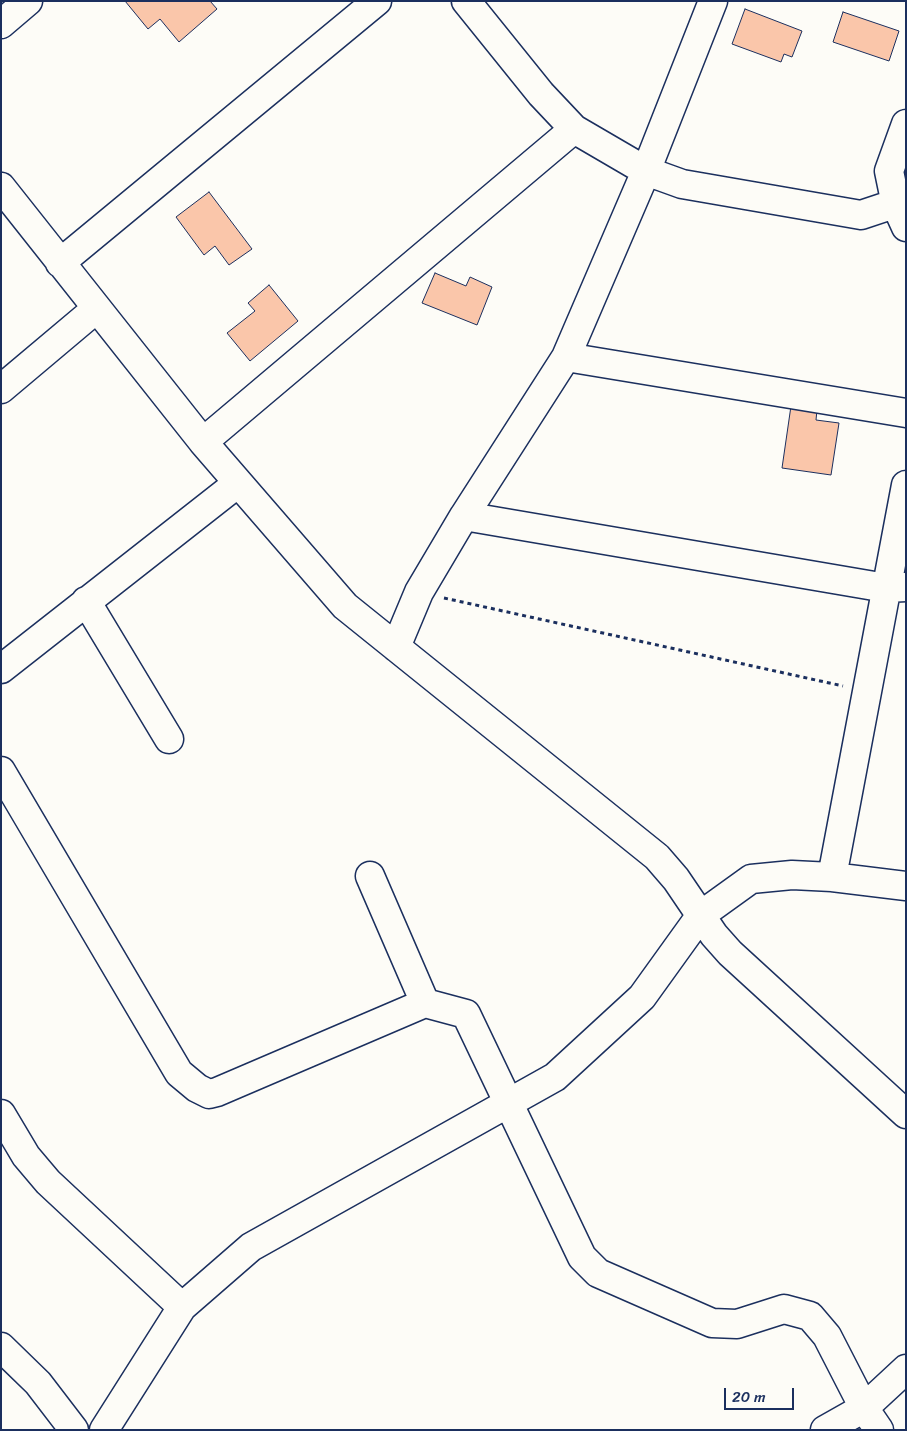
<!DOCTYPE html>
<style>
body{margin:0}
#map{position:relative;width:907px;height:1431px;overflow:hidden;background:#fdfcf7;font-family:Sriracha,sans-serif}
canvas{display:block}
.frame{position:absolute;inset:0;border:2px solid #1b2f5e;pointer-events:none}
.scale{position:absolute;left:724px;top:1388px;width:70px;height:22px;box-sizing:border-box;border:2px solid #1b2f5e;border-top:0;padding-left:6px;font-size:15px;line-height:18px;white-space:nowrap;color:#1b2f5e;-webkit-text-stroke:4px #fdfcf7;paint-order:stroke}
</style>
<div id="map">
<canvas width="907" height="1431"></canvas>
<div class="frame"></div>
<div class="scale">20 m</div>
</div>
<script>
const g = document.querySelector('canvas').getContext('2d');
g.lineJoin = 'round';
function paint(path, color) { g.fillStyle = color; g.fill(path, 'evenodd'); }
const poly = rows => new Path2D(rows.map(r => 'M' + r).join(''));
function trace(path, color, width, dash) { g.strokeStyle = color; g.lineWidth = width; g.lineCap = dash ? 'butt' : 'round'; g.setLineDash(dash || []); g.stroke(path); }
const building = poly([
 [125,1,210,1,217,9,179,42,160,19,148,29,125,1],
 [745,9,802,31,792,57,784,54,781,62,732,44,745,9],
 [843,12,899,31,889,61,833,42,843,12],
 [209,192,252,249,229,265,215,246,204,255,176,217,209,192],
 [435,273,466,286,470,277,492,287,477,325,422,303,435,273],
 [269,285,298,321,250,361,227,333,255,311,248,303,269,285],
 [791,406,817,410,816,420,839,423,831,475,782,468,791,406]
]);
const path = poly([
 [444,598,843,686]
]);
const minor = poly([
 [466,1,541,94,574,129],
 [906,124,889,171,896,205,906,227],
 [1,187,203,442,345,606,657,857,676,879,714,935,730,953,906,1114],
 [60,263,377,1],
 [566,357,906,413],
 [1,389,96,309],
 [203,442,574,129,646,171,682,184,861,215,906,200],
 [464,516,566,357,646,171,713,1],
 [86,601,169,739],
 [396,647,419,592,464,516,886,588,906,587],
 [1,669,238,483],
 [1,771,179,1073,197,1088,209,1094,217,1092,425,1003,466,1014,582,1257,598,1273,712,1323,737,1324,784,1309,810,1316,827,1336,864,1408,879,1430],
 [370,876,425,1003],
 [832,877,906,485],
 [1,1114,26,1156,48,1182,182,1307],
 [1,1347,38,1383,74,1430],
 [104,1430,182,1307,251,1247,555,1077,642,997,701,915,751,879,792,875,832,877,906,886],
 [825,1430,864,1408,906,1369]
]);
const major = poly([
 [1,24,28,1]
]);
paint(building, '#fac6aa');
trace(building, '#1b2f5e', 1);
trace(minor, '#1b2f5e', 31);
trace(major, '#1b2f5e', 31);
trace(path, '#1b2f5e', 3, [4, 4]);
trace(minor, '#fdfcf7', 28);
trace(major, '#fdfcf7', 28);
</script>
